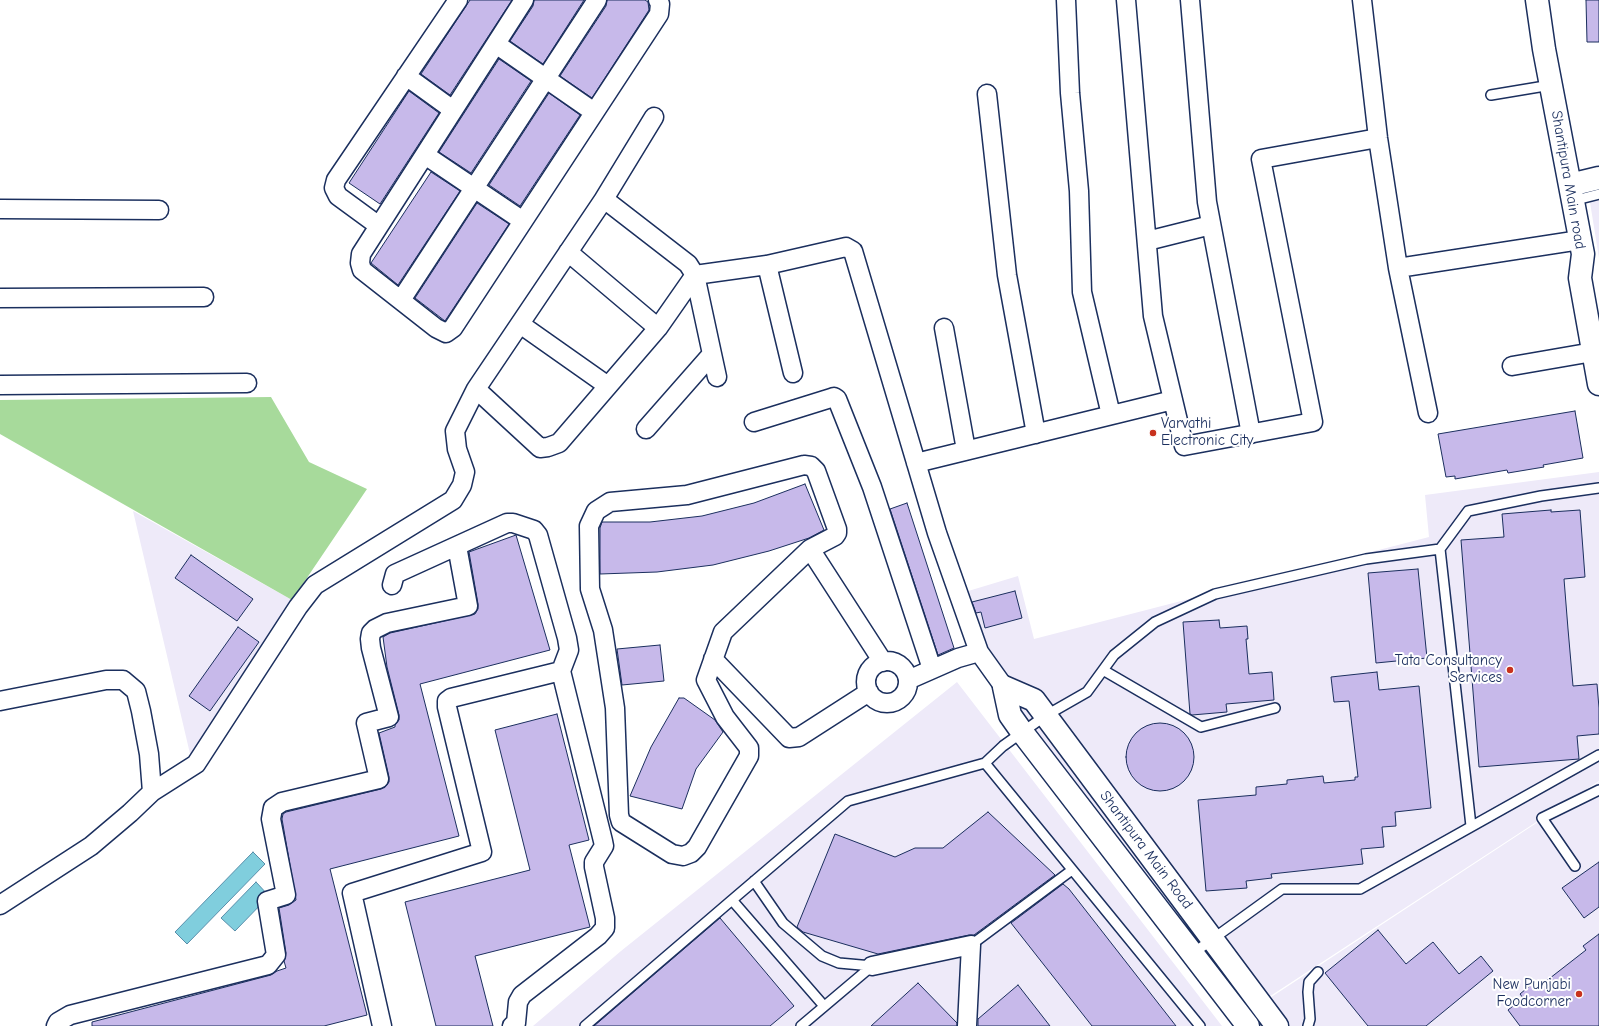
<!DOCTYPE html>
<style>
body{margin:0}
canvas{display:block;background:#fff}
</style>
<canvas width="1599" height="1026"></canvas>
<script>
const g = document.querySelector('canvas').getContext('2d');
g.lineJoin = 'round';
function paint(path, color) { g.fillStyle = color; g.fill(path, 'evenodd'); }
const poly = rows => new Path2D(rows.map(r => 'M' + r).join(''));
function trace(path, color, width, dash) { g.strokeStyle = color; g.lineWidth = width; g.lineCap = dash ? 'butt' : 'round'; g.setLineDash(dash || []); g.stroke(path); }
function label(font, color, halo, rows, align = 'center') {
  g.font = font + ' "Comic Neue",sans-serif'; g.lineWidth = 4; g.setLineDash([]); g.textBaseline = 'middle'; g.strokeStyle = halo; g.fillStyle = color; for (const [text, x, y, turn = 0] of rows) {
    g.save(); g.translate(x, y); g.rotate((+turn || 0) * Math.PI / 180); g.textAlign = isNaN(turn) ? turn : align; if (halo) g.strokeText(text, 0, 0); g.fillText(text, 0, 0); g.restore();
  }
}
const built = poly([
 [1599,187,1599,258,1588,190],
 [1599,472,1599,781,1249,1010,983,676,965,592,1018,576,1034,639,1429,537,1425,495],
 [133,511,292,600,191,758],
 [957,682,1222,1026,533,1026,621,951],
 [1599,782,1599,1026,1264,1026,1250,1011]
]);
const green = poly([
 [271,397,309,462,367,489,292,600,0,434,0,400]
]);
const water = poly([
 [253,852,265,864,187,944,175,932,253,852],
 [256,882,269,896,235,931,221,918,256,882]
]);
const building = poly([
 [470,0,512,0,450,95,421,74,470,0],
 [534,0,584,0,543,64,510,41,533,6,534,0],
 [607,0,645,0,648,2,649,10,592,98,560,76,606,6,607,0],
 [1586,0,1599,0,1599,42,1587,42,1586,0],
 [499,59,531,81,471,173,439,152,499,59],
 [409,91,439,113,380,204,349,183,409,91],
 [549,93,580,115,520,206,489,185,549,93],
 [431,172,460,191,398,285,371,263,431,172],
 [477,203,509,224,445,321,415,298,477,203],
 [1575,411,1583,458,1543,465,1544,467,1508,473,1507,470,1455,479,1455,476,1446,477,1438,434,1575,411],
 [805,484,824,530,809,538,769,551,713,565,657,572,600,574,600,528,602,522,650,522,702,516,754,503,805,484],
 [907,503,954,648,938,655,890,509,907,503],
 [1551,510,1551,512,1580,510,1585,577,1564,579,1568,629,1573,686,1597,684,1599,708,1599,734,1577,736,1579,759,1479,767,1461,540,1504,537,1502,514,1551,510],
 [516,535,550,650,420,684,459,836,330,869,367,1015,324,1026,92,1026,92,1022,271,975,277,971,286,968,284,961,286,953,279,908,289,905,296,900,282,819,283,814,286,812,381,789,386,786,389,782,389,777,379,733,395,727,395,725,399,720,399,715,387,667,383,637,390,633,475,614,478,609,478,604,469,552,516,535],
 [191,555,253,599,237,621,175,578,191,555],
 [1418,569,1427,658,1376,663,1368,573,1418,569],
 [1015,591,1022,618,985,628,981,612,976,613,972,602,1015,591],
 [1219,620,1220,628,1247,626,1248,639,1246,639,1249,674,1272,672,1274,700,1226,704,1227,712,1192,715,1190,714,1183,622,1219,620],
 [238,627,259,642,210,711,189,696,238,627],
 [660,645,664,681,622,685,617,649,660,645],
 [1377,672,1379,690,1419,686,1431,808,1395,812,1396,826,1382,827,1384,847,1361,849,1363,864,1271,874,1272,878,1246,881,1247,888,1206,891,1198,800,1256,795,1256,787,1287,784,1287,780,1323,776,1324,783,1355,780,1355,777,1358,777,1349,701,1334,702,1331,677,1377,672],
 [679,698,684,698,715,720,723,732,696,769,682,809,630,796,651,747,679,698],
 [557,714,589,840,569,845,590,927,475,956,493,1026,436,1026,405,902,530,870,495,730,557,714],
 '1126 757a34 34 0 1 1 68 0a34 34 0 1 1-68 0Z',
 [988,812,1055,875,974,935,969,935,878,954,803,932,797,927,835,834,895,857,915,848,943,848,988,812],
 [1599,862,1599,907,1584,918,1562,888,1599,862],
 [1063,884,1069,889,1176,1026,1092,1026,1011,923,1063,884],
 [720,918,794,1006,770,1026,594,1026,720,918],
 [1378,930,1406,964,1433,942,1459,974,1481,956,1493,971,1426,1026,1368,1026,1325,973,1378,930],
 [1599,934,1599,1026,1520,1026,1508,1010,1523,998,1520,994,1532,984,1536,989,1586,950,1583,946,1599,934],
 [918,983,957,1023,957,1026,871,1026,918,983],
 [1018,985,1050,1026,978,1026,978,1019,1018,985]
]);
const lane = poly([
 [1491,95,1551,85],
 [1572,201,1599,194],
 [1103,670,1201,727,1275,708],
 [985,763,1003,746,1045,716,1087,692,1114,655,1155,622,1215,594,1366,559,1440,549],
 [1471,826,1440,549,1468,511,1541,496,1599,488],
 [1575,866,1542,818,1599,790],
 [754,881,783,923,822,956,839,963,872,966],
 [971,945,1072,870],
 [1192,954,1282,889,1360,889,1599,755],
 [824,1006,732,900,848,801,985,763,1200,1026],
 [585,1026,732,900],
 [801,1026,872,966],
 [1308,1026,1310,1019,1308,992,1309,982,1318,972]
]);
const street = poly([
 [524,0,361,254,360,263,362,270,436,328,446,333,453,328,659,14,660,4,658,0],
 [1066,0,1070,93,1079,191,1082,292,1111,415],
 [1126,0,1153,316,1184,446,1313,422,1261,159,1378,138],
 [1190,0,1207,202,1251,434],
 [1362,0,1378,138,1398,268,1580,240],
 [496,44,594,112],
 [406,76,453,110],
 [987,94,1007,275,1036,434],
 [425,155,523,221],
 [604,199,654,117],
 [0,209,159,210],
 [379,226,338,196,334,188,336,180,458,0],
 [1147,241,1211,225],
 [568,252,658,328],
 [767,265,793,373],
 [1398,268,1428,413],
 [0,298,204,297],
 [401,300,597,0],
 [520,324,608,386],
 [944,328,966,450],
 [712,354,717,377],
 [1512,366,1593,352],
 [0,385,247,383],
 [754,422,831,398,834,397,837,399,872,487,932,669],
 [646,429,712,354,695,275,688,264,604,199,476,389,540,448,548,447,559,443,658,328,695,275,767,265,846,247,853,251,937,533,979,652,1004,687],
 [916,463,1173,400],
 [804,465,811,466,816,471,837,529,837,533,835,536,810,549,723,632,706,680,725,717,749,748,749,756,697,847,691,853,683,856,672,854,621,822,619,815,615,708,603,630,590,589,589,526,596,511,610,502,687,495,804,465],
 [810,549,883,662],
 [392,585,395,574,507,523,513,523,534,530,538,535,567,638,569,650,561,671,603,841,604,846,594,862,594,867,605,918,605,928,598,936,522,995,518,1002,516,1023,512,1026],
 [713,659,789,738,799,737,869,692],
 '866 682a21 21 0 1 1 42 0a21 21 0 1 1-42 0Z',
 [908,680,958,658,979,652],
 [0,701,106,680,123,680,136,691,141,711,149,754,152,792],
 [0,905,91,846,130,813,152,792,196,764,298,607,315,585,453,500,462,485,465,472,457,449,455,431,476,389],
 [872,966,971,945,967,1026],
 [56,1026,58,1022,70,1015,268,965,276,955,267,901,286,895,271,819,273,808,282,802,379,779,366,723,389,717,371,648,370,639,371,633,375,629,387,623,468,606,457,546],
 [382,1026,352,893,482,852,447,707,447,701,451,698,561,671]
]);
const secondary = poly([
 [1537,0,1544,49,1583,254,1580,278,1599,384],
 [1570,185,1599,178],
 [1004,687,1034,700,1277,1026],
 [1004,687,1010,715,1022,732,1248,1026]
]);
const markers = [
 [1153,433,4,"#c8321e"],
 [1510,670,4,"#c8321e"],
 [1579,994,4,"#c8321e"]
];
const streetNames = [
 ["Shantipura Main road",1568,180,80],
 ["Shantipura Main Road",1146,850,53]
];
const poiNames = [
 ["Varvathi",1161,424,"left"],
 ["Electronic City",1161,441,"left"],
 ["Tata Consultancy",1502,661],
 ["Services",1502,678],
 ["New Punjabi",1571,985],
 ["Foodcorner",1571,1002]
];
paint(built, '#eeeaf9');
paint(green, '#a7da9b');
paint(water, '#80cedd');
trace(water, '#588eaa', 1);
paint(building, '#c7b9ea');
trace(building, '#1b2f5e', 1);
trace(lane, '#1b2f5e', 12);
trace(street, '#1b2f5e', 21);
trace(secondary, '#1b2f5e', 25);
trace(lane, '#fff', 9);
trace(street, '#fff', 18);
trace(secondary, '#fff', 22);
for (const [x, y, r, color] of markers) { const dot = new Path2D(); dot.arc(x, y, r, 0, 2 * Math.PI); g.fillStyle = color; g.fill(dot); trace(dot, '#fff', 1.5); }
label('15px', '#1b2f5e', '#fff', streetNames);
label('15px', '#1b2f5e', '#fff', poiNames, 'right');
</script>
